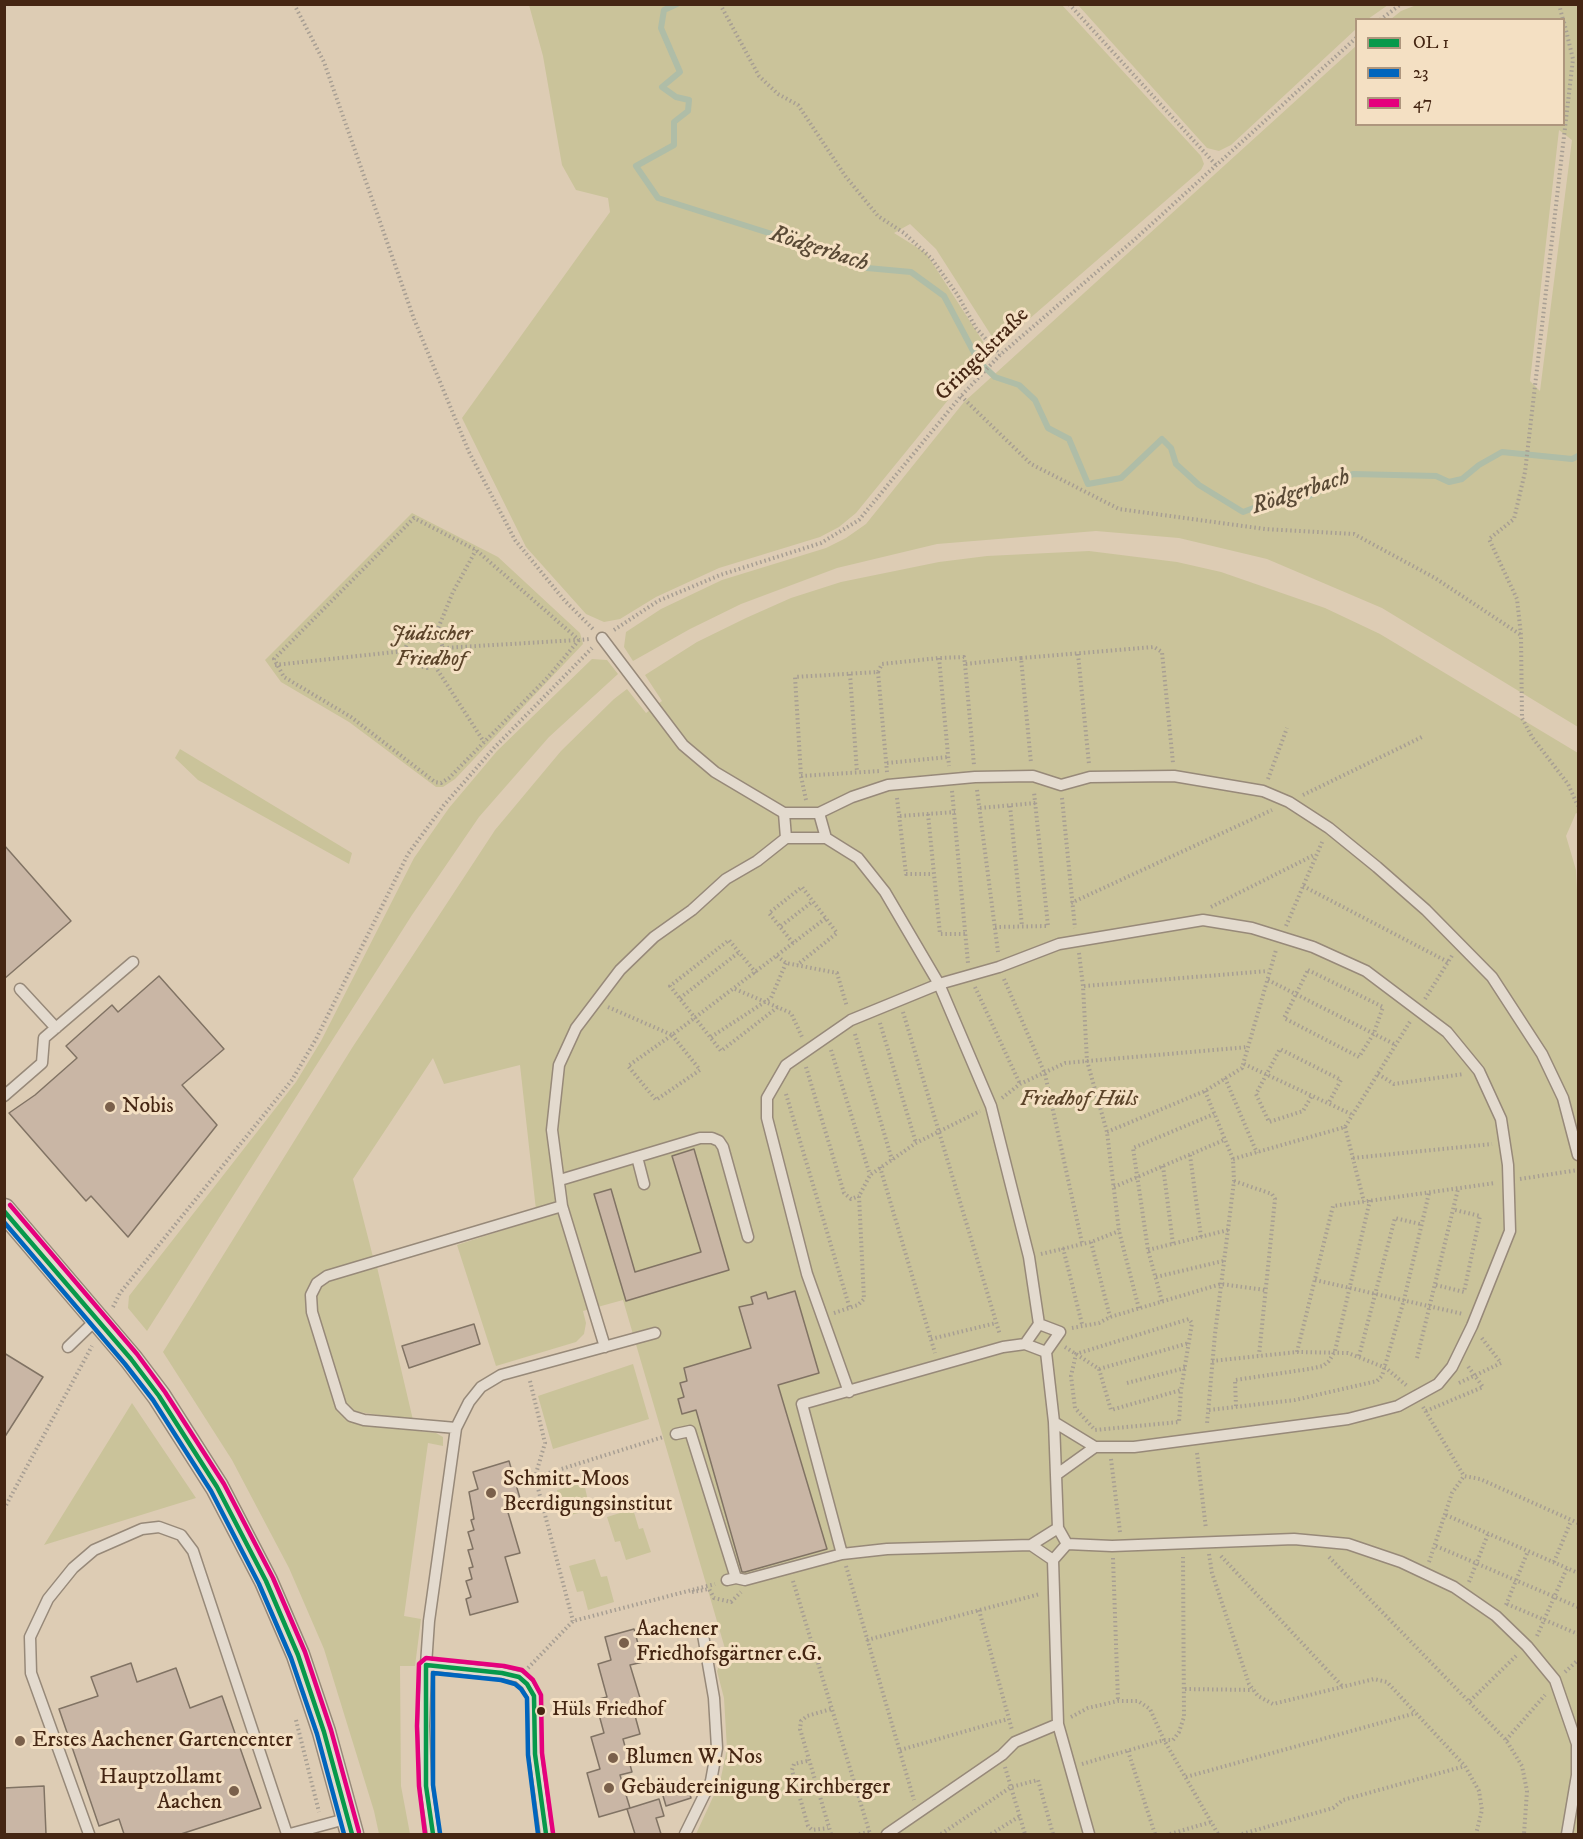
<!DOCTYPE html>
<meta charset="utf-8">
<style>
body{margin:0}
#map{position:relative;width:1583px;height:1839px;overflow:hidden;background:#ddccb4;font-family:"IM FELL DW Pica",serif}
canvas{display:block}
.frame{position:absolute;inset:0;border:6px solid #452613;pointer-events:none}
.legend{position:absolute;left:1355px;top:18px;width:210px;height:108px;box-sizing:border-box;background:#f4e0c3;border:2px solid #ae967d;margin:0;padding:8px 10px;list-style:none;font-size:18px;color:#452613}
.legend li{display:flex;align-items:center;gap:12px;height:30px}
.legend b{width:30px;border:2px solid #ae967d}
</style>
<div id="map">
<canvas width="1583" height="1839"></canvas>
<div class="frame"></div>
<ul class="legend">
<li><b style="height:8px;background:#07994b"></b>OL 1</li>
<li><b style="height:8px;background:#0065bd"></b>23</li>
<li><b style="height:8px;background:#e5007d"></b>47</li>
</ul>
</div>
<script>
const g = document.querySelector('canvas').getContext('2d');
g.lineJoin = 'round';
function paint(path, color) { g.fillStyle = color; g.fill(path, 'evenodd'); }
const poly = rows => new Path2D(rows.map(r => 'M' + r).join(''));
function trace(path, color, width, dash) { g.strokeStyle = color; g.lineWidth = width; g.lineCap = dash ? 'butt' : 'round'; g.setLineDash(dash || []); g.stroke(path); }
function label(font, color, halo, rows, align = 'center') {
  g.font = font + ' "IM FELL DW Pica",serif'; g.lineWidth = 6; g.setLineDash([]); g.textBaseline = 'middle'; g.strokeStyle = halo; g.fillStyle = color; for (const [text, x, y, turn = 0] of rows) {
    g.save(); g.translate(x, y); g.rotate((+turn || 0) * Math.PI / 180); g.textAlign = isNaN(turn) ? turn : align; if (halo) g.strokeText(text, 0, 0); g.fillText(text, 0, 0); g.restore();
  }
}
const green = poly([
 [1419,4,1578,5,1578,727,1382,608,1267,559,1179,538,1096,531,937,544,837,568,741,604,690,629,633,661,624,647,626,632,661,609,722,580,826,548,846,538,866,524,964,402,1356,46,1356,124,1564,124,1564,20,1391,19,1401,11],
 [1559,130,1572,140,1540,391,1530,381],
 [529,5,1062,5,1201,156,1204,164,1201,170,998,346,936,249,910,224,894,233,926,253,991,354,966,378,856,513,839,527,820,537,719,568,656,597,620,619,604,622,586,614,526,547,462,418,610,212,608,198,576,190,562,165,543,56],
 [1078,5,1388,5,1368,19,1356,20,1356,29,1231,145,1219,151,1207,148],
 [412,513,498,557,580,633,583,644,455,779,443,787,436,787,349,722,281,682,265,660],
 [1089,551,1177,562,1221,572,1325,608,1380,634,1578,753,1578,814,1576,813,1566,836,1576,870,1578,909,1578,1834,696,1834,720,1782,727,1749,724,1698,717,1671,726,1652,623,1300,583,1311,586,1323,584,1334,576,1342,496,1366,457,1245,537,1219,520,1065,444,1084,433,1058,353,1179,373,1257,324,1272,312,1280,306,1295,347,1419,364,1425,436,1433,443,1437,443,1446,428,1443,404,1616,421,1619,415,1666,400,1666,401,1786,410,1834,379,1834,374,1811,324,1649,289,1568,232,1460,163,1352,352,1048,495,830,561,751,614,699,627,689,646,713,662,701,645,675,697,642,746,618,791,598,841,582,939,562,987,556],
 [592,659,607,660,618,674,549,737,479,817,412,915,147,1331,128,1308,129,1296,296,1082,321,1041,414,858,449,808,497,751],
 [180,749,352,853,349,864,198,780,175,758],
 [377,1267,413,1420,352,1411,345,1402,317,1311,316,1296,321,1285,342,1276],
 [633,1364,649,1419,553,1449,538,1396],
 [132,1403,196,1498,44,1545],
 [584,1483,590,1510,563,1517,557,1490],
 [633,1509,639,1529,643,1528,651,1552,626,1560,620,1541,615,1542,607,1517],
 [595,1559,601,1577,607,1576,614,1602,588,1610,583,1591,577,1592,569,1566]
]);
const stream = poly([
 [677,4,664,10,661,28,680,72,662,87,676,97,689,100,688,111,674,122,674,145,636,166,658,198,829,252,867,268,911,272,944,296,979,362,995,377,1019,385,1035,400,1048,428,1069,439,1088,484,1121,478,1162,439,1171,448,1176,464,1199,485,1243,512,1267,503,1309,496,1353,474,1436,476,1449,482,1462,479,1479,465,1502,452,1572,459,1578,456]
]);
const building = poly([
 [4,845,71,921,4,979,4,845],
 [159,976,224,1049,182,1085,217,1125,128,1237,91,1196,86,1201,9,1113,35,1095,77,1058,66,1046,112,1005,118,1012,159,976],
 [694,1149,729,1270,626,1301,594,1194,611,1189,635,1272,701,1252,672,1156,694,1149],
 [795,1291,819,1373,778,1385,827,1549,745,1572,742,1572,696,1410,682,1414,678,1399,684,1397,680,1383,687,1381,684,1368,751,1348,739,1307,753,1304,751,1297,766,1292,768,1299,795,1291],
 [474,1324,480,1344,409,1368,402,1346,474,1324],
 [4,1353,43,1377,4,1438,4,1353],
 [509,1461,522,1505,507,1509,520,1553,505,1557,518,1602,470,1615,466,1599,471,1597,466,1581,472,1579,469,1568,473,1567,468,1550,473,1549,468,1532,474,1530,471,1520,474,1519,469,1492,478,1489,473,1472,509,1461],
 [634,1629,643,1662,630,1665,640,1698,631,1701,640,1734,623,1739,632,1772,620,1775,630,1808,599,1817,587,1773,600,1769,591,1737,604,1733,595,1700,607,1697,598,1664,611,1660,605,1637,634,1629],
 [131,1663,137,1682,176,1668,190,1708,222,1696,261,1808,181,1834,124,1834,119,1819,99,1826,59,1709,98,1696,91,1677,131,1663],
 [686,1782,691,1798,666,1806,661,1789,686,1782],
 [44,1786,46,1834,4,1834,4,1788,44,1786],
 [659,1799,664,1816,656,1818,661,1834,635,1834,627,1809,659,1799]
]);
const path = poly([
 [294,4,324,62,414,319,469,452,515,540,565,601,593,629],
 [720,4,759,76,778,94,798,105,846,177,878,216,904,233,931,258,957,294,976,328,1000,355],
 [1069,4,1216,165],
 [1559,4,1563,20],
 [1380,20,1401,4],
 [1564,22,1573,59,1525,472,1514,519,1489,539,1517,599,1521,635,1522,718,1532,737,1568,784,1578,806],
 [961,396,1031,464,1119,509,1265,529,1354,534,1435,578,1521,635],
 [614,630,658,601,720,575,821,543,859,520,961,396,1000,355,1134,240,1356,38],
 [419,636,435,636,441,642,443,648,440,662,427,668,413,664,404,651,409,640,419,636],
 [435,636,453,592,476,550],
 [579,640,548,677,449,778,441,783,435,782,351,717,284,677,274,659,414,518,476,550,579,640,590,639],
 [443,648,578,640],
 [1078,654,1089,764],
 [939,658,949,766],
 [1021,658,1154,647,1162,652,1173,763],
 [965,664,974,765],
 [275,665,404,651],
 [435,666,484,742],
 [878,672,887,772],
 [850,674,857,772],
 [887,763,948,757],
 [801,776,880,771],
 [1268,779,1287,728],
 [977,790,998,952],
 [952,791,968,963],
 [1303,795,1422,737],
 [897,798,906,874,933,874],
 [1062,798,1075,928],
 [806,800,801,776,795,677,878,672,882,664,939,658,964,657,965,664,1021,658,1031,763],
 [1010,806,1022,926],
 [980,808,1036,803],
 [928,814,940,934,965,934],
 [900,816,955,812],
 [1303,886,1448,962],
 [1071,903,1272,810],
 [1211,907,1314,855],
 [781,926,812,902],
 [1286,926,1323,840],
 [995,927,1048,926,1034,792],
 [793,943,769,913,802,887,837,933,797,965],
 [1079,953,1083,986,1087,1061,1107,1132,1119,1231,1139,1309],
 [777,956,786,963,837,973,847,1007],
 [1308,970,1383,1007,1374,1033,1359,1057,1284,1018,1308,970],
 [756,973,729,940,670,986,721,1051,778,1007],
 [1004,979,1045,1074,1082,1243],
 [1268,980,1394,1044],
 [1084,986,1268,971],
 [975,987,1020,1084],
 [735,989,791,1013,802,1037],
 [680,998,738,953],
 [1425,999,1453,954],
 [608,1007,672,1035,826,918],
 [903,1012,1000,1335],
 [880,1023,916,1143],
 [855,1034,892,1160],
 [672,1035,700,1070,656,1100,628,1066,672,1035],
 [711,1037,771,998,786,963],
 [831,1050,870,1175],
 [1244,1064,1351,1114],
 [806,1067,844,1193,851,1199,859,1196],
 [1378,1074,1394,1084,1464,1074],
 [1225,1078,1257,1153],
 [1205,1091,1233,1159,1234,1181,1215,1334,1207,1424],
 [786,1094,850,1309],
 [1311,1097,1303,1111,1269,1122,1256,1094,1280,1049,1341,1080,1328,1104],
 [1002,1098,1020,1084,1065,1063,1248,1047],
 [1345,1127,1364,1202],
 [1107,1132,1205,1091,1242,1068,1276,950],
 [1190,1155,1201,1237],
 [1353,1158,1492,1144],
 [1233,1159,1345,1127,1411,1020],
 [1163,1166,1173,1244],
 [880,1167,935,1353],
 [1520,1179,1578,1170],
 [1234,1181,1272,1194,1275,1199,1259,1355],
 [1114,1187,1224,1140],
 [1091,1242,1110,1317],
 [1063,1248,1082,1324],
 [1148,1250,1228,1230],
 [1041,1254,1091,1242,1119,1231],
 [1156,1277,1223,1261],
 [1315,1280,1463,1314],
 [1436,1285,1464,1292,1480,1216,1455,1210],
 [1162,1301,1148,1250,1133,1148,1214,1114],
 [113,1307,120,1293,292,1080,316,1039,408,854,444,805,494,748,592,648],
 [834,1313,858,1305,864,1299,859,1196,870,1175,916,1143,980,1111],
 [1072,1328,1099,1323,1110,1317,1221,1284,1265,1290],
 [931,1339,996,1323],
 [1065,1347,1076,1354,1099,1369,1111,1410,1181,1390,1192,1323,1189,1319,1076,1354,1071,1376,1075,1408,1095,1430,1179,1422,1181,1390],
 [1297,1352,1333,1206,1495,1183],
 [1359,1356,1395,1218,1420,1224],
 [1417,1358,1458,1189],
 [1212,1361,1297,1352,1348,1353,1386,1368,1407,1386],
 [1099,1369,1189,1343],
 [530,1381,545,1443,535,1477,573,1621],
 [1127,1383,1185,1368],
 [1459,1383,1501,1363,1481,1337],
 [1236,1406,1235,1380,1309,1369,1323,1366,1329,1361,1335,1351,1370,1200],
 [1423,1407,1464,1476],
 [1209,1410,1295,1400,1377,1381,1382,1376,1404,1300,1429,1193],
 [1426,1411,1483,1387,1467,1365],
 [1197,1453,1206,1529],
 [1111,1459,1120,1532],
 [536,1477,663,1437],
 [4,1509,92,1346],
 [1446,1515,1578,1573],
 [1436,1546,1578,1607],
 [1209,1554,1212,1573,1249,1684,1258,1696,1273,1704,1374,1679,1387,1682,1465,1766,1479,1791,1482,1810,1476,1834],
 [1221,1556,1343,1687],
 [1329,1557,1506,1740,1522,1766,1527,1791,1524,1834],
 [1113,1558,1118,1701],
 [1429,1562,1452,1493,1464,1476,1480,1479,1578,1523],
 [1554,1562,1571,1521],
 [846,1566,914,1800],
 [793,1581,870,1834],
 [1469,1582,1488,1534],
 [692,1592,709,1589,714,1598,731,1602,741,1592],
 [1507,1604,1578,1634],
 [1506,1605,1528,1551],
 [979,1610,1012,1730],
 [1537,1636,1567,1568],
 [867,1640,1040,1594],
 [528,1668,573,1621,715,1584],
 [1565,1672,1578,1660],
 [1185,1689,1253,1690],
 [1470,1701,1518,1654],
 [1071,1717,1088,1708,1118,1701,1138,1701,1150,1709,1164,1740,1218,1834],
 [296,1720,319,1812],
 [1506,1740,1545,1695],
 [900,1750,1008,1719],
 [1128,1751,1155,1834],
 [807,1761,794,1764,792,1770,808,1826,812,1830,828,1828],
 [1082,1764,1164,1740,1173,1740,1179,1732,1184,1717,1183,1557],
 [1005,1767,1025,1834],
 [1186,1777,1416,1713],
 [831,1834,800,1729,801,1721,807,1716,831,1709],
 [859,1834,869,1832],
 [941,1834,1011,1787,1038,1780,1053,1834],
 [991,1834,1020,1816],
 [1170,1834,1211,1822],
 [1242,1834,1333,1808,1343,1800,1465,1766]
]);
const service = poly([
 [602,638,683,745,715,772,784,813,819,813,826,838],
 [784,813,786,838],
 [819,813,852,797,888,785,975,777,1033,776,1061,785,1090,777,1174,776,1263,791,1289,802,1329,828,1377,867,1426,910,1492,977,1542,1054,1563,1098,1578,1155],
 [20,989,56,1028],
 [4,1096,42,1063,44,1038,133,962],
 [637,1157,644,1184],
 [560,1180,700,1138,712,1138,719,1141,723,1147,748,1237],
 [1025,1344,1039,1324],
 [68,1347,98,1318],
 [605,1347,562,1206,552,1130,559,1065,576,1028,620,970,654,937,692,910,726,879,757,861,786,838,826,838,858,858,885,892,939,984,991,1106,1029,1257,1039,1324,1060,1332,1046,1352,1054,1422,1058,1528,1067,1544,1053,1560,1058,1724,1089,1834],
 [849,1392,807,1274,767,1118,767,1098,786,1065,851,1020,939,984,999,967,1059,944,1203,920,1252,928,1313,947,1366,971,1447,1032,1479,1071,1501,1119,1508,1165,1510,1231,1472,1326,1452,1367,1438,1384,1398,1406,1348,1419,1134,1447,1095,1447,1054,1422],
 [456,1428,364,1420,351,1416,341,1406,312,1312,311,1295,317,1283,327,1276,562,1206],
 [676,1434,690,1431,736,1578],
 [1056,1475,1095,1447],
 [1067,1544,1112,1546,1294,1539,1348,1544,1401,1562,1454,1587,1496,1616,1527,1646,1555,1680,1577,1744,1577,1775,1567,1834],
 [842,1554,802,1404,1003,1347,1025,1344,1046,1352],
 [1053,1560,1031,1545,1058,1528],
 [727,1580,736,1578,745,1580,842,1554,887,1549,1031,1545],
 [426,1665,502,1673,519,1677,527,1684,534,1696,535,1754,546,1834],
 [89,1834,31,1673,30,1637,48,1599,73,1568,94,1550,142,1529,159,1527,181,1535,193,1551,287,1834],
 [290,1834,349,1818],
 [433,1834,426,1786,424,1726,426,1665,429,1621,456,1428,469,1402,481,1387,501,1375,655,1333],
 [685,1834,711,1781,717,1748,714,1698,703,1635],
 [887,1834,1002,1755,1015,1742,1058,1724]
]);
const minor = poly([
 [4,1210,131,1359,159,1396,217,1487,266,1581,298,1655,324,1732,352,1834]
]);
const bus1 = poly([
 [4,1211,131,1359,159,1396,217,1487,266,1581,298,1655,324,1732,352,1834],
 [426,1665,502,1673,519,1677,527,1684,534,1696,535,1754,546,1834],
 [426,1665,426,1786,433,1834]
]);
const bus2 = poly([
 [4,1222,125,1364,153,1400,211,1491,259,1584,291,1658,317,1734,344,1834],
 [440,1833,433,1785,433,1673,501,1680,515,1684,521,1689,527,1698,528,1755,538,1834]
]);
const bus3 = poly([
 [10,1205,137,1354,165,1392,224,1484,273,1578,305,1652,331,1730,359,1832],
 [425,1834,419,1786,417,1726,419,1664,426,1658,504,1666,522,1670,533,1680,541,1695,542,1753,553,1833]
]);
const markers = [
 [110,1107,6,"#7a604b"],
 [491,1493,6,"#7a604b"],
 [624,1643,6,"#7a604b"],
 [541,1711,5,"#452613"],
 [20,1741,6,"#7a604b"],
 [613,1758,6,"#7a604b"],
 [609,1788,6,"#7a604b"],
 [234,1791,6,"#7a604b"]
];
const busNames = [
 ["Hüls Friedhof",552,1711]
];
const streetNames = [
 ["Gringelstraße",983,355,-45]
];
const parkNames = [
 ["Jüdischer",431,635],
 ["Friedhof",431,660],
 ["Friedhof Hüls",1079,1100]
];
const poiNames = [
 ["Nobis",122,1107],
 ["Schmitt-Moos",503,1480],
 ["Beerdigungsinstitut",503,1505],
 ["Aachener",636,1630],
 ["Friedhofsgärtner e.G.",636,1655],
 ["Erstes Aachener Gartencenter",32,1741],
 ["Blumen W. Nos",625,1758],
 ["Hauptzollamt",222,1778,"right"],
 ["Aachen",222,1803,"right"],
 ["Gebäudereinigung Kirchberger",621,1788]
];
const waterNames = [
 ["Rödgerbach",819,250,18],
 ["Rödgerbach",1301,493,-18]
];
paint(green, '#cac39a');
trace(stream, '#afbda7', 6);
paint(building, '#c9b6a5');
trace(building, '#817364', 1.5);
trace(service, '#978979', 13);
trace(minor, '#978979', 25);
trace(path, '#a79e93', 4, [1.5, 3]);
trace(service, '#e3dace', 10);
trace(minor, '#e3dace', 22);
trace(bus1, '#07994b', 4.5);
trace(bus2, '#0065bd', 4.5);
trace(bus3, '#e5007d', 4.5);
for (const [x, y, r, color] of markers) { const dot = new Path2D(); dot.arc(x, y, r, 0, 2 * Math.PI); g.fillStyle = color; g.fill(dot); trace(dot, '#f4e0c3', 2); }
label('20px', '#452613', '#f4e0c3', busNames, 'left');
label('22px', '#452613', '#f4e0c3', streetNames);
label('italic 22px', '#5c442a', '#f4e0c3', parkNames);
label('22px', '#452613', '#f4e0c3', poiNames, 'left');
label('italic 24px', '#5a4a36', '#f4e0c3', waterNames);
</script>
